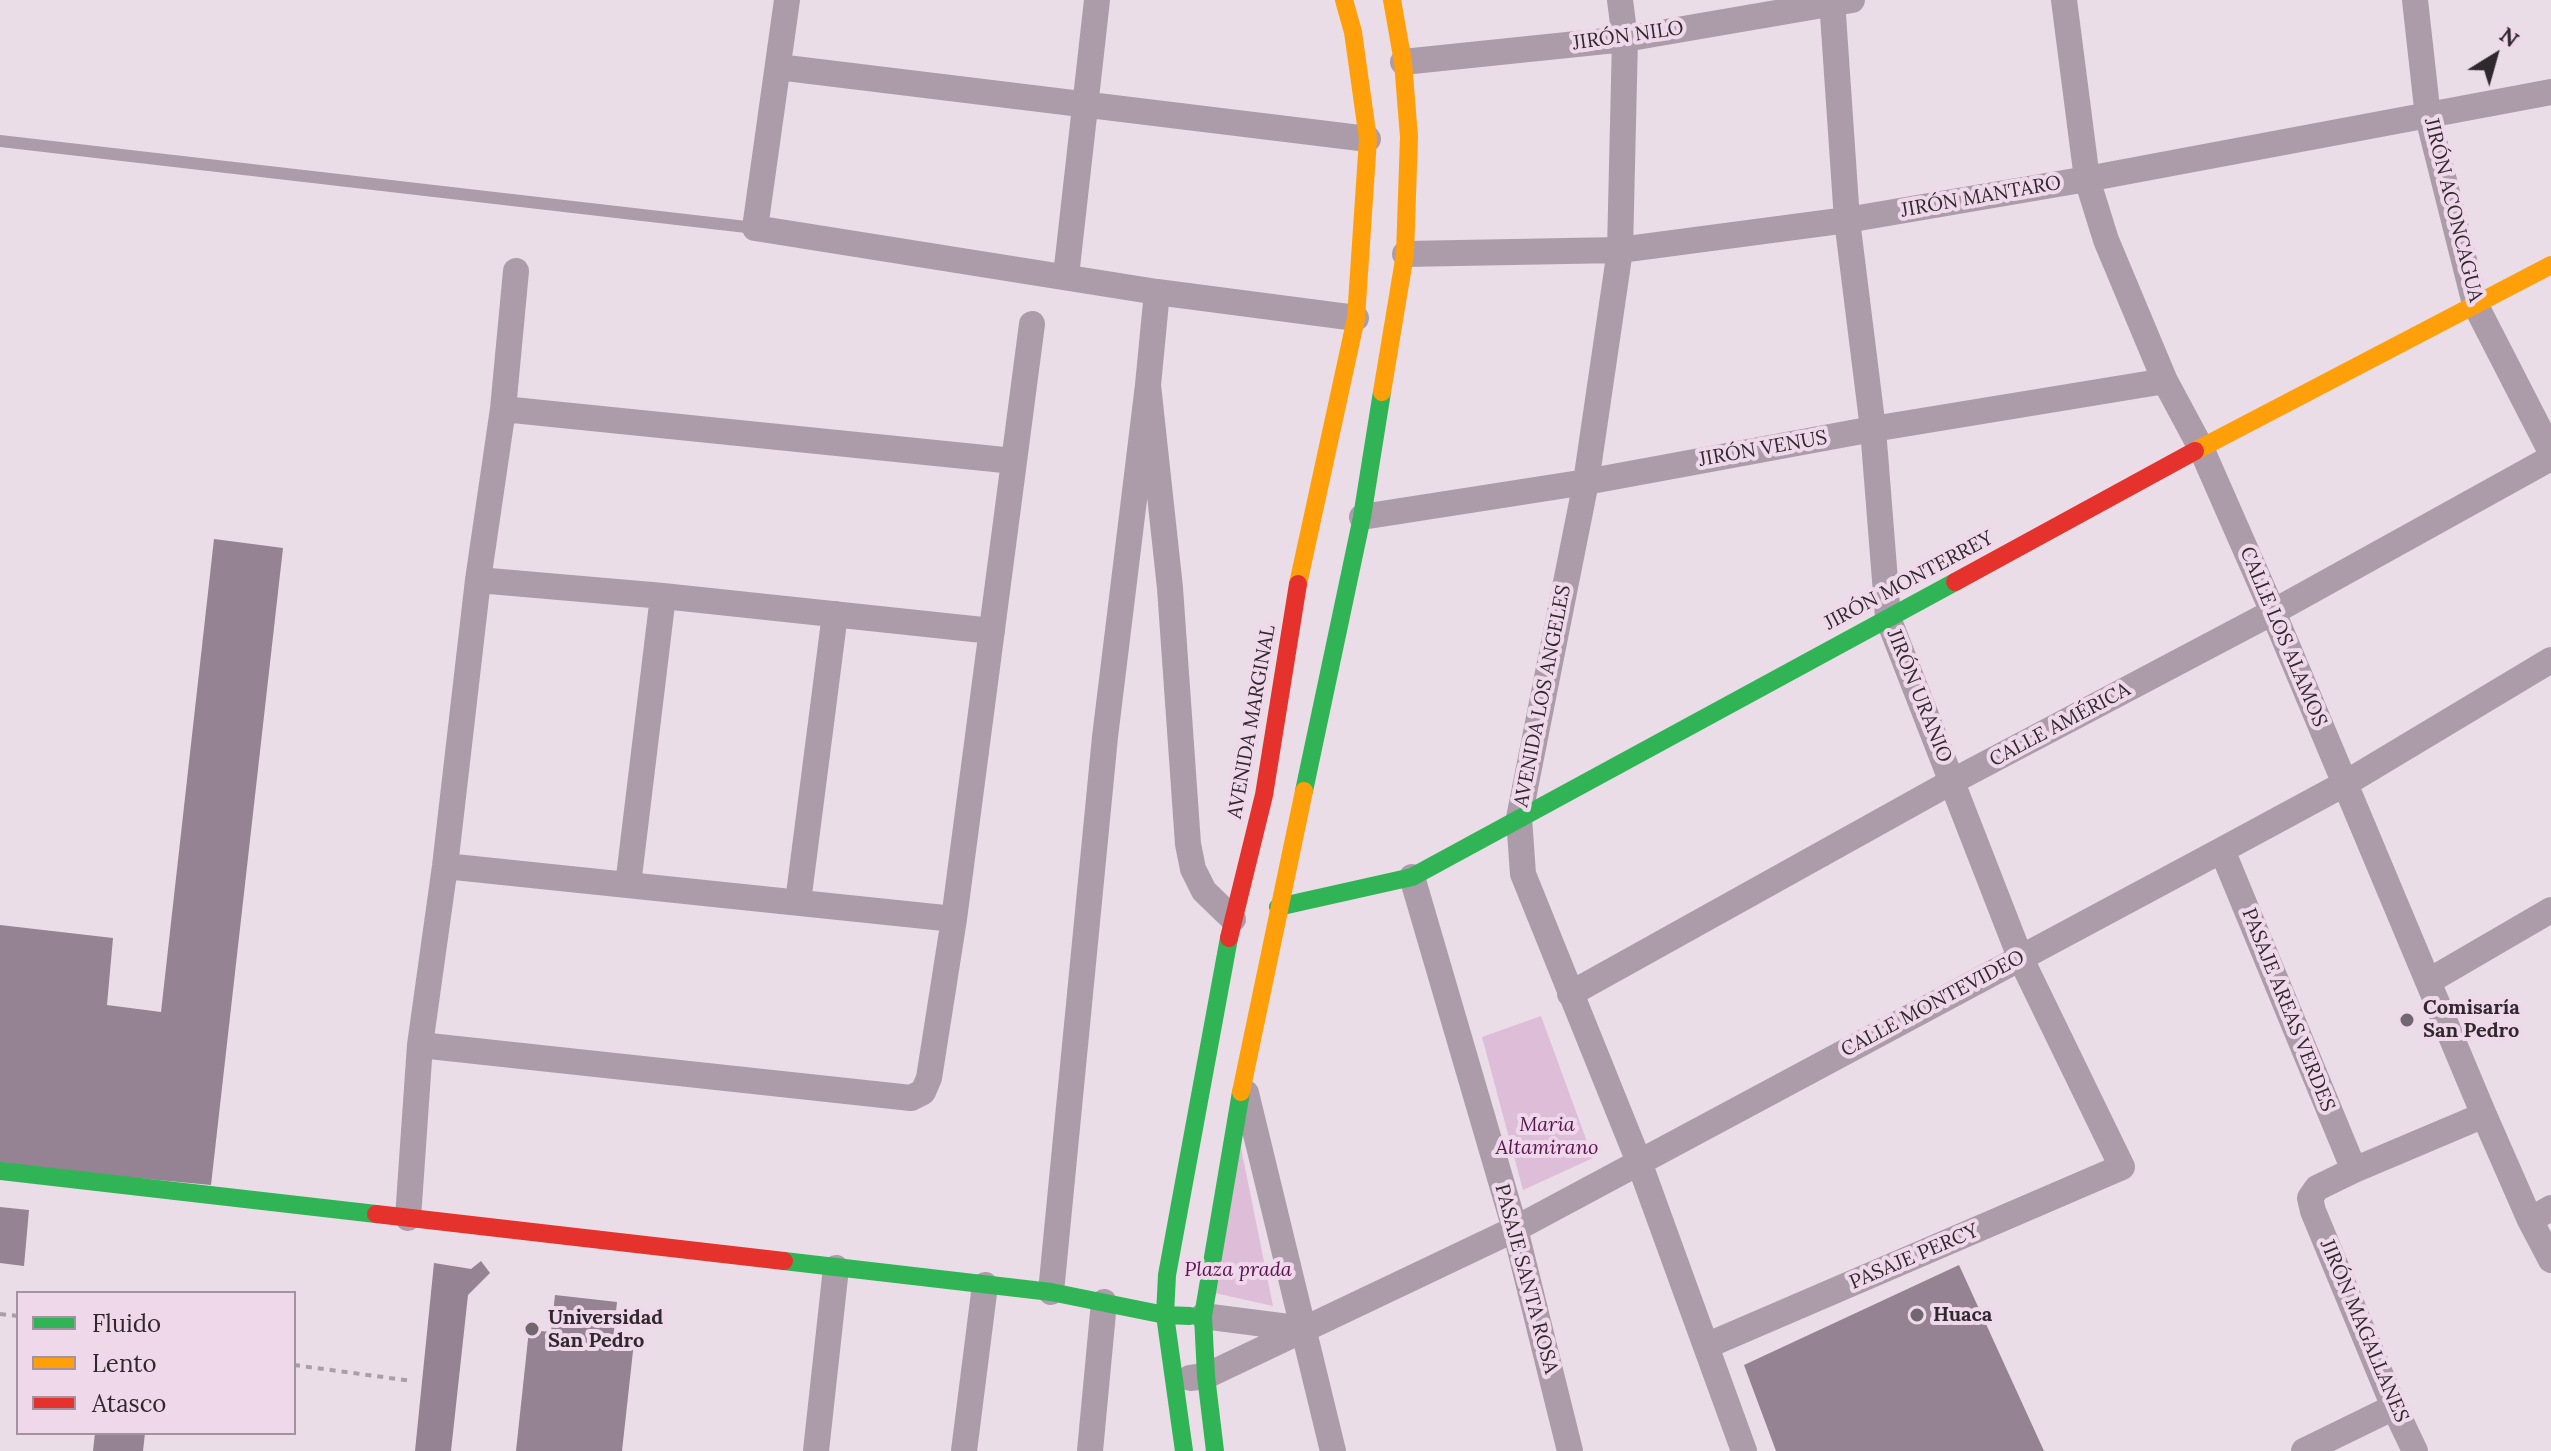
<!DOCTYPE html>
<meta charset="utf-8">
<style>
body{margin:0}
#map{position:relative;width:2551px;height:1451px;overflow:hidden;background:#eadde7;font-family:Lora,serif}
canvas{display:block}
.legend{position:absolute;left:16px;top:1291px;width:280px;height:144px;box-sizing:border-box;background:#efd8ea;border:2px solid #a3929f;margin:0;padding:10px 14px;list-style:none;font-size:24px;color:#30282f}
.legend li{display:flex;align-items:center;gap:16px;height:40px}
.legend b{width:40px;border:2px solid #a3929f}
.north{position:absolute;left:2455px;top:16px;width:80px;height:80px;-webkit-text-stroke:6px #efd8ea;paint-order:stroke;rotate:37deg;font-size:22px;font-weight:700;line-height:32px;text-align:center;color:#30282f}
.north::after{content:'';display:block;margin:auto;width:28px;height:36px;background:#30282f;clip-path:polygon(50% 0,100% 100%,50% 72%,0 100%)}
</style>
<div id="map">
<canvas width="2551" height="1451"></canvas>
<ul class="legend">
<li><b style="height:10px;background:#30b455"></b>Fluido</li>
<li><b style="height:10px;background:#ff9f0a"></b>Lento</li>
<li><b style="height:10px;background:#e5322d"></b>Atasco</li>
</ul>
<div class="north">N</div>
</div>
<script>
const g = document.querySelector('canvas').getContext('2d');
g.lineJoin = 'round';
function paint(path, color) { g.fillStyle = color; g.fill(path, 'evenodd'); }
const poly = rows => new Path2D(rows.map(r => 'M' + r).join(''));
function trace(path, color, width, dash) { g.strokeStyle = color; g.lineWidth = width; g.lineCap = dash ? 'butt' : 'round'; g.setLineDash(dash || []); g.stroke(path); }
function label(font, color, halo, rows, align = 'center') {
  g.font = font + ' Lora,serif'; g.lineWidth = 8; g.setLineDash([]); g.textBaseline = 'middle'; g.strokeStyle = halo; g.fillStyle = color; for (const [text, x, y, turn = 0] of rows) {
    g.save(); g.translate(x, y); g.rotate((+turn || 0) * Math.PI / 180); g.textAlign = isNaN(turn) ? turn : align; if (halo) g.strokeText(text, 0, 0); g.fillText(text, 0, 0); g.restore();
  }
}
const green = poly([
 [1541,1016,1593,1158,1523,1190,1482,1037],
 [1238,1133,1273,1306,1206,1291]
]);
const building = poly([
 [214,539,283,548,211,1185,0,1165,0,925,113,938,107,1005,161,1012],
 [0,1207,29,1210,24,1266,0,1263],
 [481,1261,490,1273,468,1295,451,1451,415,1451,434,1263,471,1269],
 [1959,1265,2044,1451,1776,1451,1744,1365],
 [555,1295,617,1302,613,1340,634,1342,622,1451,516,1451,529,1330,551,1332],
 [95,1433,145,1433,143,1451,93,1451]
]);
const path = poly([
 [0,1314,18,1316],
 [294,1365,412,1381]
]);
const lane = poly([
 [0,141,755,228]
]);
const street = poly([
 [787,0,755,228,1157,292,1356,318],
 [1620,0,1625,39,1620,250,1586,482,1519,818,1523,874,1639,1162,1744,1451],
 [2064,0,2087,179,2106,240,2165,381,2201,448,2273,612,2484,1115,2530,1220,2551,1260],
 [2415,0,2428,117,2475,304,2551,452],
 [1403,62,1625,39,1852,0],
 [778,67,1368,139],
 [1405,254,1620,250,1847,220,2087,179,2551,92],
 [1066,276,1097,0],
 [1157,292,1148,385,1170,588,1188,844,1193,869,1204,891,1233,919],
 [503,409,1014,461],
 [1362,517,1586,482,1873,429,2165,381],
 [478,580,663,596,992,631],
 [2222,850,2354,1170],
 [445,866,954,919],
 [1412,877,1515,1229,1570,1451],
 [628,885,663,596],
 [798,902,835,614],
 [2429,981,2551,910],
 [1570,994,1953,781,2273,612,2551,458],
 [420,1045,911,1098,923,1092,929,1078,954,919,1032,324],
 [1246,1093,1333,1451],
 [408,1218,420,1045,445,866,478,580,503,409,516,271],
 [2530,1220,2551,1208],
 [1051,1292,1105,737,1148,385],
 [1203,1316,1304,1329],
 [1706,1346,2122,1167,2020,957,1888,618,1873,429,1847,220,1832,0],
 [1190,1378,1206,1376,1515,1229,2222,850,2346,783,2551,660],
 [816,1451,836,1268],
 [964,1451,985,1285],
 [1090,1451,1104,1302],
 [2304,1451,2394,1407],
 [2415,1451,2394,1407,2313,1211,2310,1198,2317,1188,2354,1170,2484,1115]
]);
const fast = poly([
 [1304,791,1362,517,1382,392],
 [1278,907,1412,877,1955,582],
 [0,1171,376,1214],
 [784,1261,1051,1292,1165,1315,1190,1316],
 [1184,1451,1165,1315,1167,1275,1229,938],
 [1215,1451,1206,1376,1203,1316,1241,1092]
]);
const slow = poly([
 [1382,392,1405,254,1409,137,1403,62,1392,0],
 [2195,451,2551,265],
 [1298,584,1356,318,1368,139,1353,32,1344,0],
 [1241,1092,1304,791]
]);
const jam = poly([
 [1955,582,2195,451],
 [1229,938,1264,795,1298,584],
 [376,1214,784,1261]
]);
const markers = [
 [2407,1020,8,"#71676f"],
 [1917,1315,8,"#71676f"],
 [532,1329,8,"#71676f"]
];
const streetNames = [
 ["JIRÓN NILO",1628,36,-8],
 ["JIRÓN MANTARO",1981,197,-10],
 ["JIRÓN ACONCAGUA",2453,210,76],
 ["JIRÓN VENUS",1763,449,-10],
 ["JIRÓN MONTERREY",1909,581,-28],
 ["CALLE LOS ALAMOS",2283,637,67],
 ["AVENIDA LOS ANGELES",1543,696,-79],
 ["JIRÓN URANIO",1919,696,68],
 ["AVENIDA MARGINAL",1252,722,-80],
 ["CALLE AMÉRICA",2060,725,-28],
 ["CALLE MONTEVIDEO",1933,1004,-28],
 ["PASAJE AREAS VERDES",2288,1010,68],
 ["PASAJE PERCY",1914,1257,-23],
 ["PASAJE SANTA ROSA",1526,1279,75],
 ["JIRÓN MAGALLANES",2364,1331,67]
];
const poiNames = [
 ["Comisaría",2423,1008],
 ["San Pedro",2423,1031],
 ["Huaca",1933,1315],
 ["Universidad",548,1318],
 ["San Pedro",548,1341]
];
const parkNames = [
 ["Maria",1547,1125],
 ["Altamirano",1547,1148],
 ["Plaza prada",1238,1270]
];
paint(green, '#debdd8');
paint(building, '#958292');
trace(path, '#aa9ea8', 4, [6, 6]);
trace(lane, '#ac9caa', 12);
trace(street, '#ac9caa', 26);
trace(fast, '#30b455', 18);
trace(slow, '#ff9f0a', 18);
trace(jam, '#e5322d', 18);
for (const [x, y, r, color] of markers) { const dot = new Path2D(); dot.arc(x, y, r, 0, 2 * Math.PI); g.fillStyle = color; g.fill(dot); trace(dot, '#efd8ea', 3); }
label('20px', '#30282f', '#efd8ea', streetNames);
label('bold 20px', '#30282f', '#efd8ea', poiNames, 'left');
label('italic 20px', '#57144f', '#efd8ea', parkNames);
</script>
